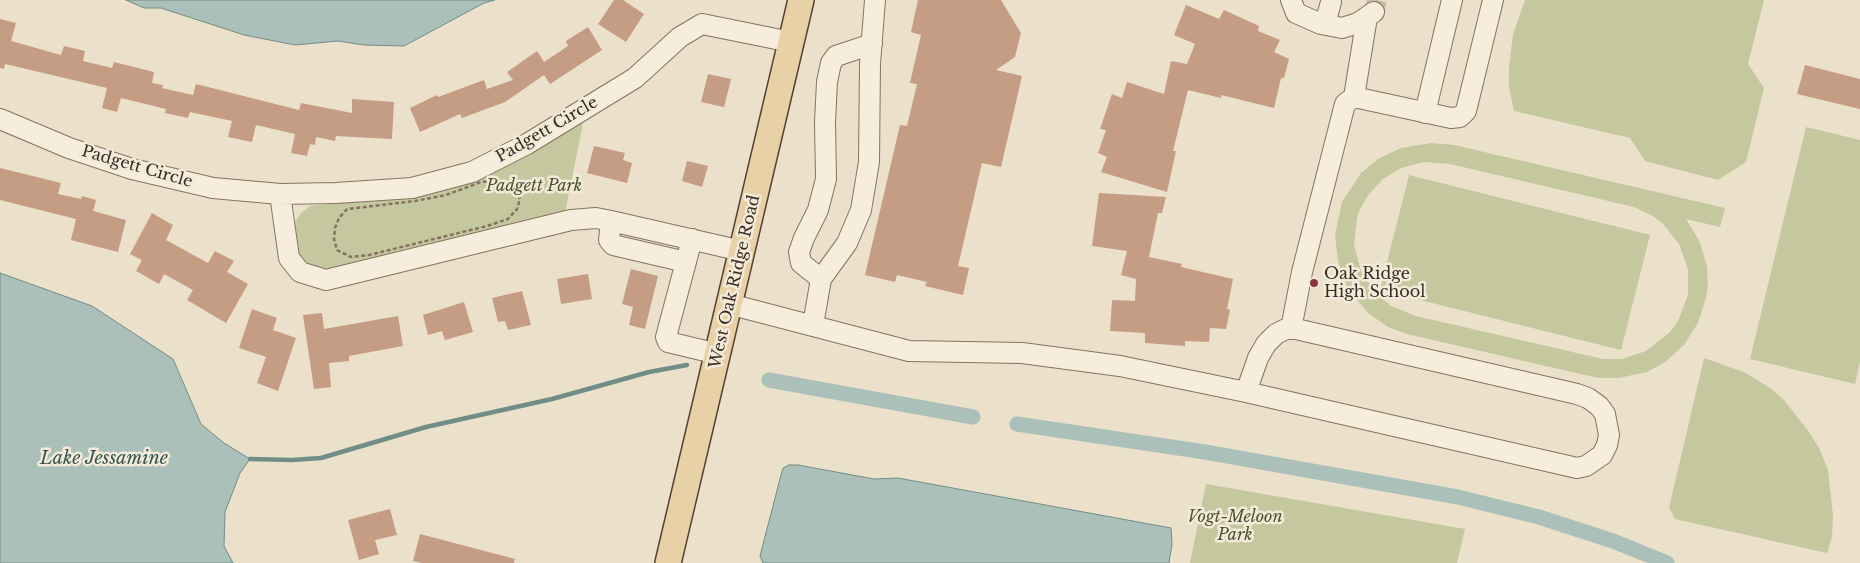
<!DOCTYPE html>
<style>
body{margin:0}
canvas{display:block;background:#ebe0ca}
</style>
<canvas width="1860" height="563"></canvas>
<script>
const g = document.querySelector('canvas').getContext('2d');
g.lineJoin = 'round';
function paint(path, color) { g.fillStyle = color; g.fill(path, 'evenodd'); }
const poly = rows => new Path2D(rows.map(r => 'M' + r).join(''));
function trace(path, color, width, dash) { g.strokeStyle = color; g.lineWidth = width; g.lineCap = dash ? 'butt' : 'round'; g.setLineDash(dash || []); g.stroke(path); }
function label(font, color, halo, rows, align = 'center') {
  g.font = font + ' "Libre Baskerville",serif'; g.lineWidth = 5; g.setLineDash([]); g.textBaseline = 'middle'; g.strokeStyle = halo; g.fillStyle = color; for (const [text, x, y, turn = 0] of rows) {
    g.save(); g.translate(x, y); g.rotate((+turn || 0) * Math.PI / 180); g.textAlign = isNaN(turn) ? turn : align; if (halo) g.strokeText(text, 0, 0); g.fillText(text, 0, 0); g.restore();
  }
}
const green = poly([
 [1525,0,1764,0,1748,64,1764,88,1746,162,1718,180,1645,161,1630,138,1514,111,1509,87,1509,68,1513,34],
 [583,123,565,213,338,268,319,270,308,265,299,257,291,228,301,213,310,206,361,201,534,148],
 [1806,127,1860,140,1860,362,1855,384,1750,359],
 [1431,143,1454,145,1725,208,1720,227,1686,219,1700,242,1707,267,1708,284,1706,298,1698,323,1684,345,1665,362,1647,372,1619,378,1598,378,1407,334,1388,327,1368,313,1348,289,1338,262,1335,235,1342,202,1361,173,1378,159,1401,148],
 [1424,162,1450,164,1634,207,1653,216,1663,224,1679,244,1688,269,1688,295,1678,321,1670,332,1646,351,1622,359,1603,359,1416,316,1391,306,1374,291,1361,271,1354,245,1357,218,1360,209,1369,194,1383,179,1401,168],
 [1409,175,1650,235,1621,350,1380,290],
 [1704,358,1744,372,1770,388,1784,400,1809,432,1819,448,1828,470,1833,516,1832,537,1827,553,1675,519,1669,508],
 [1206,484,1465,529,1457,563,1190,563]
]);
const water = poly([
 [126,0,495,0,484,3,404,46,364,45,338,41,295,45,244,35,161,8,144,8,126,0],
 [0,273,92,306,173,359,201,424,224,443,250,459,240,473,225,512,224,546,233,563,0,563,0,273],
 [789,465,798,465,874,479,898,478,1171,528,1172,544,1169,563,763,563,760,556,781,475,783,468,789,465]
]);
const stream = poly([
 [250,459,292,460,321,458,426,427,552,399,649,372,687,365]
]);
const canal = poly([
 [769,380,973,417],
 [1017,424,1205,452,1458,497,1539,517,1613,541,1667,563]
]);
const building = poly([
 [614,0,623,0,644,14,626,42,598,24],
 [918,0,1001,0,1021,33,1015,57,996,70,1022,76,1001,167,982,163,958,266,969,268,963,295,925,286,927,282,897,275,895,282,865,275,900,125,907,126,917,84,910,83,921,35,911,32],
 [1186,5,1219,19,1224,10,1259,26,1258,31,1280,40,1274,52,1289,59,1284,78,1281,78,1274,108,1221,95,1221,98,1188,90,1173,151,1176,151,1167,192,1101,172,1107,157,1098,153,1106,130,1100,129,1112,94,1122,98,1127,82,1164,94,1171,61,1187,64,1195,44,1174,35],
 [0,19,16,23,11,41,61,55,64,46,85,51,83,61,112,68,114,62,154,72,152,83,163,85,162,88,193,95,196,84,299,110,301,103,352,113,352,99,394,102,392,139,336,136,335,141,316,137,315,145,310,144,307,156,291,153,295,134,256,125,252,142,228,137,232,121,190,112,188,118,165,113,166,109,121,98,117,112,102,108,107,88,5,64,4,69,0,68],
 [588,27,602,50,550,84,544,75,505,102,462,118,460,114,420,132,410,108,437,95,438,97,484,80,487,89,513,80,507,72,537,51,544,62,568,46,566,41],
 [1805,65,1860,79,1860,109,1797,94],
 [708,74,731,79,724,107,701,102],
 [594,146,625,153,623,160,632,163,627,183,587,173],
 [687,161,708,166,702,187,682,181],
 [0,168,61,183,58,194,81,199,82,196,96,200,93,211,126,220,118,252,71,240,76,219,0,200],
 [1099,193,1166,197,1162,213,1158,213,1149,257,1182,264,1181,267,1233,279,1227,309,1230,310,1226,329,1210,328,1209,342,1185,341,1185,346,1145,343,1145,333,1110,331,1112,300,1135,301,1136,279,1121,275,1127,251,1092,246],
 [152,213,173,225,166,240,208,263,215,251,234,261,227,272,248,284,226,323,187,300,193,290,164,274,159,284,136,271,142,260,130,254],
 [631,269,658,276,645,329,629,325,633,307,622,304],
 [588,274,592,299,561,304,557,279],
 [522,291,531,325,508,330,505,321,498,322,492,298],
 [464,302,473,332,445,340,442,331,428,335,423,315],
 [252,309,277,318,273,330,296,338,278,391,257,383,266,357,239,348],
 [322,313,324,329,398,316,403,346,349,356,349,361,329,363,331,387,314,389,303,315],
 [390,509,397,535,375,540,379,554,359,560,348,520],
 [420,534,515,559,514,563,422,563,413,561]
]);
const minorTunnel = poly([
 [1374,12,1377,0]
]);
const path = poly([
 [491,181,507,185,516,190,520,199,517,209,508,219,487,226,369,255,351,257,337,250,334,239,335,228,339,218,347,209,415,201,446,195,481,182,491,181]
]);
const minor = poly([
 [1291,0,1296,13,1321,24,1342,28,1358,23,1374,12],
 [1325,24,1331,2],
 [1354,97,1367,17],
 [1425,113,1452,0],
 [0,119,69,148,132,169,213,188,280,194,336,193,412,188,472,172,527,144,635,78,680,37,702,24,791,42],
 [280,194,289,258,300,272,326,280,571,220,596,218,611,221,742,251],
 [611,221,609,240,613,245,686,262],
 [692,239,666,337,668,342,718,354],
 [821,279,801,263,799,252,804,238,818,210,826,179,825,122,827,82,831,63,836,56,872,44],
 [729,304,909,351,1022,353,1120,366,1246,392,1577,468,1586,466,1602,455,1607,445,1609,435,1605,414,1599,406,1588,398,1577,394,1296,329,1286,329,1276,334,1266,344,1258,358,1246,392],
 [813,325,821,279,847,243,861,210,869,162,870,64,875,0],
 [1291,329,1302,272,1345,104,1354,97,1451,118,1460,117,1466,111,1493,0]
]);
const major = poly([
 [668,563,801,0]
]);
const markers = [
 [1314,283,5,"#8e363b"]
];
const streetNames = [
 ["Padgett Circle",547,130,-30],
 ["Padgett Circle",137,167,16],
 ["West Oak Ridge Road",735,282,-77]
];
const parkNames = [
 ["Padgett Park",534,186],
 ["Vogt-Meloon",1235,517],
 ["Park",1235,535]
];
const poiNames = [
 ["Oak Ridge",1324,274],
 ["High School",1324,292]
];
const waterNames = [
 ["Lake Jessamine",104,459]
];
paint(green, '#c5c89f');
paint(water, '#aac0b8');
trace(water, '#718d85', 1);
trace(stream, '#718d85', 4.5);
trace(canal, '#aac0b8', 15);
paint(building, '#c59c84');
trace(minorTunnel, '#c7bca8', 20, [20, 10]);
trace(minor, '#867260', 22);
trace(major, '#544134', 28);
trace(path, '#867260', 2.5, [4, 2.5]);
trace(minor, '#f6eddd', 20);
trace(major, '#e9d1a7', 25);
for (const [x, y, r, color] of markers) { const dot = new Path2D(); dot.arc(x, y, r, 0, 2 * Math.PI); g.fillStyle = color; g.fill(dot); trace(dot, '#f3ead9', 2); }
label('16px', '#382c22', '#f3ead9', streetNames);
label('italic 16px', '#4a522b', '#f3ead9', parkNames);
label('16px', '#382c22', '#f3ead9', poiNames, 'left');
label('italic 18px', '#335652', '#f3ead9', waterNames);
</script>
